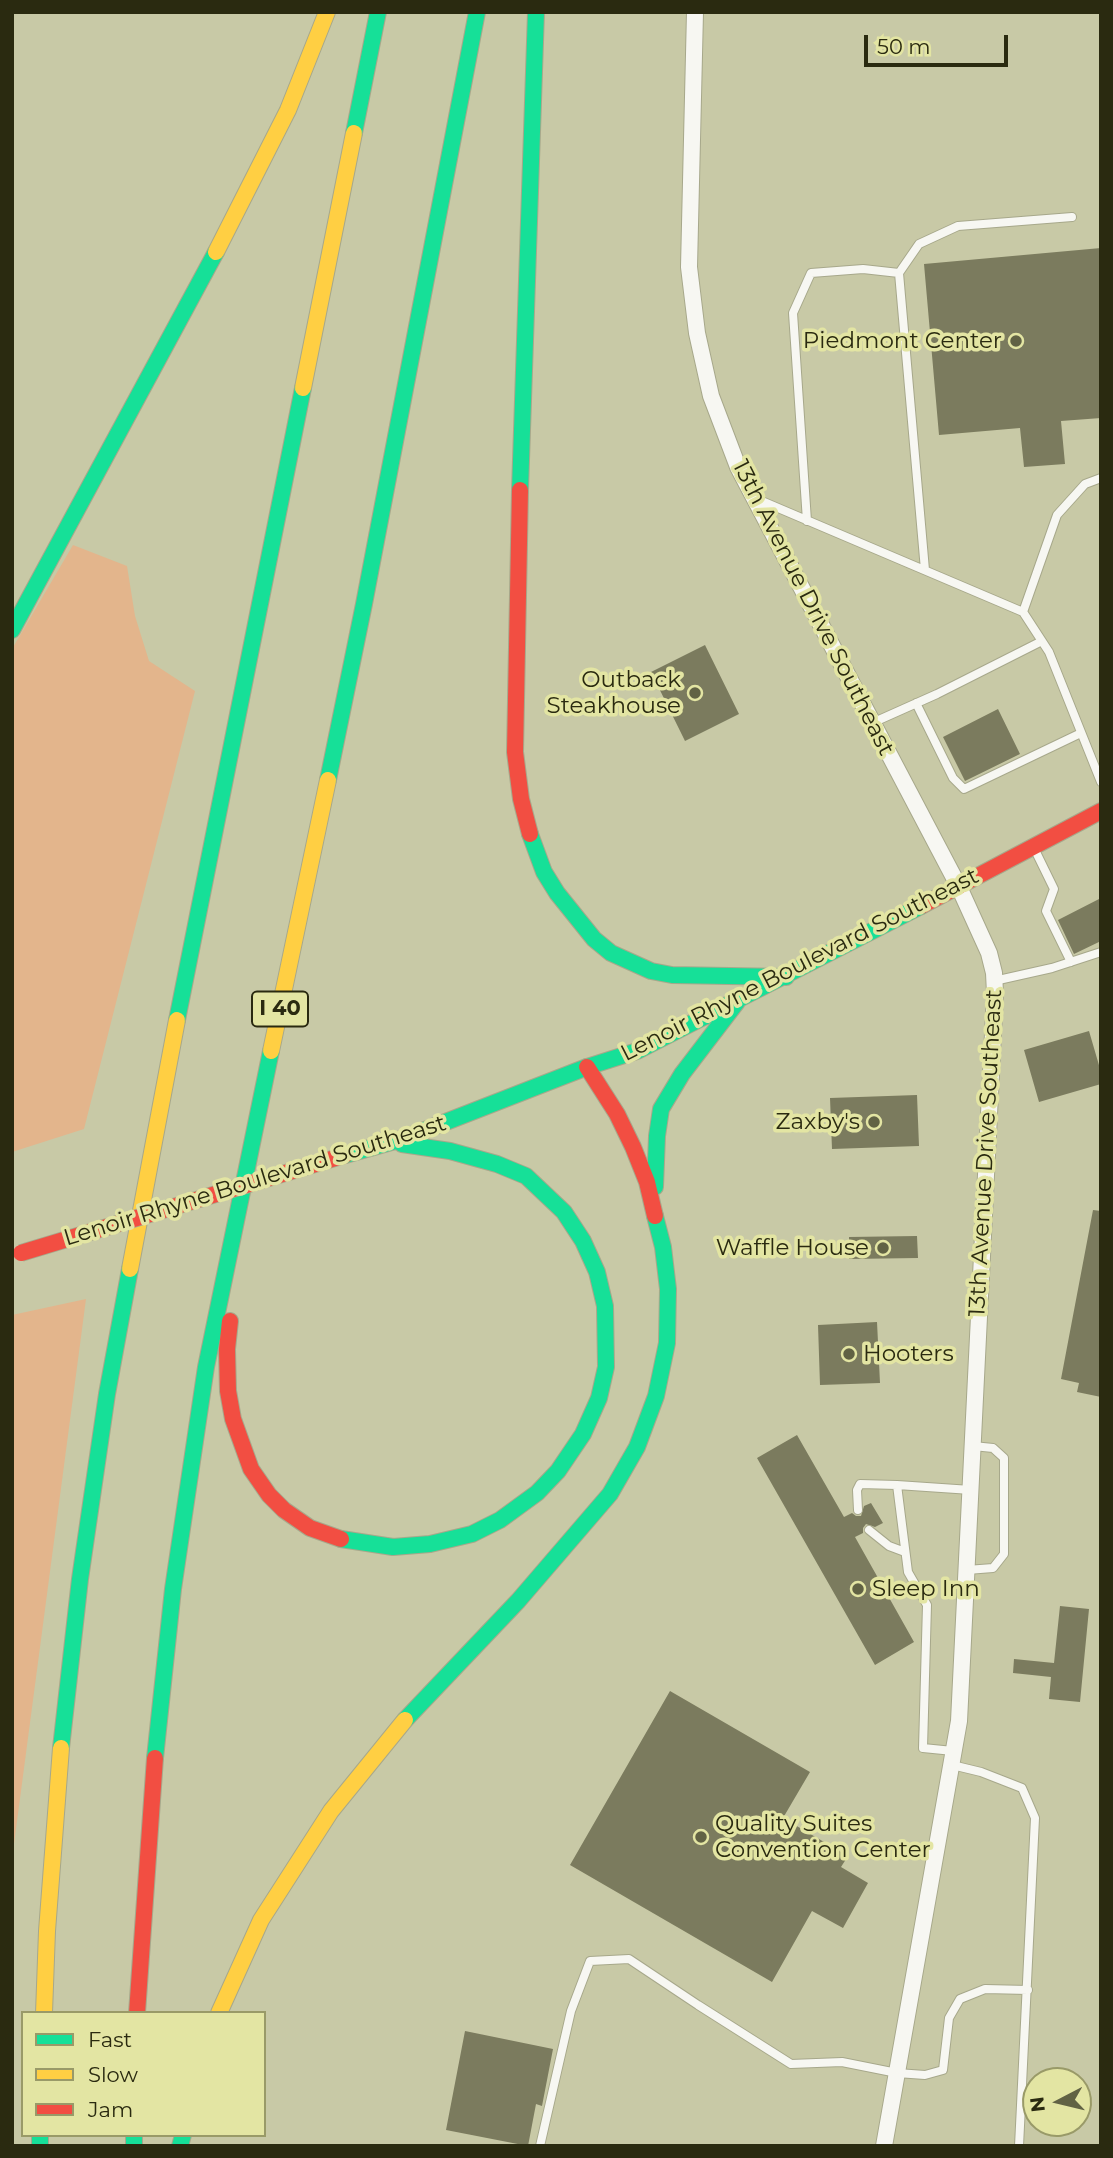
<!DOCTYPE html>
<style>
body{margin:0}
#map{position:relative;width:1113px;height:2158px;overflow:hidden;background:#c8c9a6;font-family:Montserrat,sans-serif}
canvas{display:block}
.frame{position:absolute;inset:0;border:14px solid #2a2a10;pointer-events:none}
.legend{position:absolute;left:21px;top:2011px;width:245px;height:126px;box-sizing:border-box;background:#e3e5a3;border:2px solid #999a68;margin:0;padding:9px 12px;list-style:none;font-size:21px;color:#2a2a10}
.legend li{display:flex;align-items:center;gap:14px;height:35px}
.legend b{width:35px;border:2px solid #999a68}
.north{position:absolute;left:1022px;top:2067px;width:70px;height:70px;box-sizing:border-box;background:#e3e5a3;border:2px solid #999a68;border-radius:50%;rotate:263deg;font-size:19px;font-weight:700;line-height:28px;text-align:center;color:#2a2a10}
.north::after{content:'';display:block;margin:auto;width:24px;height:32px;background:#616244;clip-path:polygon(50% 0,100% 100%,50% 72%,0 100%)}
.scale{position:absolute;left:864px;top:35px;width:144px;height:32px;box-sizing:border-box;border:4px solid #2a2a10;border-top:0;padding-left:9px;font-size:21px;line-height:24px;white-space:nowrap;color:#2a2a10;-webkit-text-stroke:5px #e3e5a3;paint-order:stroke}
</style>
<div id="map">
<canvas width="1113" height="2158"></canvas>
<div class="frame"></div>
<ul class="legend">
<li><b style="height:9px;background:#16e098"></b>Fast</li>
<li><b style="height:9px;background:#ffcf43"></b>Slow</li>
<li><b style="height:9px;background:#f24e42"></b>Jam</li>
</ul>
<div class="north">N</div>
<div class="scale">50 m</div>
</div>
<script>
const g = document.querySelector('canvas').getContext('2d');
g.lineJoin = 'round';
function paint(path, color) { g.fillStyle = color; g.fill(path, 'evenodd'); }
const poly = rows => new Path2D(rows.map(r => 'M' + r).join(''));
function trace(path, color, width, dash) { g.strokeStyle = color; g.lineWidth = width; g.lineCap = dash ? 'butt' : 'round'; g.setLineDash(dash || []); g.stroke(path); }
function label(font, color, halo, rows, align = 'center') {
  g.font = font + ' Montserrat,sans-serif'; g.lineWidth = 7; g.setLineDash([]); g.textBaseline = 'middle'; g.strokeStyle = halo; g.fillStyle = color; for (const [text, x, y, turn = 0] of rows) {
    g.save(); g.translate(x, y); g.rotate((+turn || 0) * Math.PI / 180); g.textAlign = isNaN(turn) ? turn : align; if (halo) g.strokeText(text, 0, 0); g.fillText(text, 0, 0); g.restore();
  }
}
const green = poly([
 [73,545,127,566,135,616,149,661,195,691,84,1129,12,1152,12,649],
 [86,1299,12,1859,12,1315]
]);
const building = poly([
 [1101,248,1101,418,1061,421,1065,464,1024,467,1020,428,939,435,924,264],
 [705,645,739,714,685,741,651,672],
 [998,709,1020,754,965,781,943,737],
 [1101,898,1101,941,1074,954,1058,920],
 [1089,1031,1101,1072,1101,1084,1039,1102,1024,1050],
 [917,1095,919,1146,832,1149,830,1098],
 [1093,1210,1101,1211,1101,1397,1077,1392,1079,1383,1061,1379],
 [917,1236,918,1258,849,1259,849,1237],
 [877,1322,880,1383,820,1385,818,1325],
 [797,1435,844,1517,852,1513,856,1516,861,1516,864,1506,871,1503,883,1523,875,1527,866,1524,863,1528,863,1533,855,1537,914,1642,875,1665,757,1458],
 [1060,1606,1089,1609,1080,1702,1049,1699,1051,1677,1013,1673,1014,1659,1054,1663],
 [670,1691,810,1772,783,1818,848,1856,841,1867,868,1883,843,1928,812,1911,772,1982,570,1865],
 [465,2031,553,2049,542,2106,536,2104,528,2146,446,2130]
]);
const lane = poly([
 [757,499,1023,612,1049,652,1101,782],
 [807,521,793,313,811,273,863,269,899,273],
 [925,570,899,273,919,244,958,226,1072,217],
 [1023,612,1057,515,1085,484,1101,478],
 [916,703,953,778,964,789,1081,733],
 [872,723,937,694,1042,641],
 [1034,848,1054,889,1046,911,1071,962],
 [994,981,1052,968,1101,952],
 [858,1510,857,1490,860,1484,897,1485],
 [869,1530,889,1546,905,1552],
 [967,1570,993,1568,1004,1554,1004,1458,993,1448,973,1446],
 [953,1751,923,1748,927,1605,908,1572,897,1485,971,1490],
 [952,1765,981,1772,1022,1788,1035,1818,1019,2146],
 [540,2146,571,2011,590,1961,629,1959,698,2005,791,2064,842,2062,897,2073,925,2075,943,2070,949,2018,960,1999,985,1989,1028,1990]
]);
const street = poly([
 [695,12,689,267,697,333,711,396,738,467,959,887,989,953,994,973,995,993,959,1721,884,2146]
]);
const fast = poly([
 [354,133,378,12],
 [520,490,536,12],
 [12,630,216,252],
 [328,780,364,604,477,12],
 [530,834,544,872,557,893,594,939,611,953,651,971,672,975,786,977],
 [177,1020,303,388],
 [345,1155,402,1139,587,1067,637,1051,921,906],
 [655,1187,657,1136,661,1109,682,1074,737,1002],
 [341,1539,393,1547,430,1544,472,1534,500,1520,537,1493,558,1471,583,1434,599,1398,606,1367,605,1306,597,1272,583,1241,564,1212,526,1176,497,1164,450,1151,402,1144,402,1139],
 [405,1720,518,1601,610,1494,637,1447,656,1396,667,1343,668,1289,663,1247,655,1216],
 [61,1748,80,1579,107,1394,130,1269],
 [155,1758,173,1589,206,1367,271,1051],
 [40,2135,40,2146],
 [134,2135,134,2146],
 [180,2146,183,2135]
]);
const slow = poly([
 [216,252,288,110,327,12],
 [303,388,354,133],
 [271,1051,328,780],
 [130,1269,177,1020],
 [44,2013,47,1931,61,1748],
 [219,2013,261,1920,331,1811,405,1720]
]);
const jam = poly([
 [520,490,515,752,521,799,530,834],
 [921,906,1101,811],
 [587,1067,617,1114,633,1147,647,1182,655,1216],
 [230,1321,227,1349,228,1391,233,1419,251,1469,269,1495,284,1510,310,1528,341,1539],
 [137,2013,155,1758]
]);
const jamBridge = poly([
 [21,1253,345,1155]
]);
const markers = [
 [1016,341,7,"#616244"],
 [695,693,7,"#616244"],
 [874,1122,7,"#616244"],
 [883,1248,7,"#616244"],
 [849,1354,7,"#616244"],
 [858,1589,7,"#616244"],
 [701,1837,7,"#616244"]
];
const shields = [
 [280,1009,56]
];
const shieldNames = [
 ["I 40",280,1009]
];
const poiNames = [
 ["Piedmont Center",1002,341],
 ["Outback",681,680],
 ["Steakhouse",681,706],
 ["Zaxby's",860,1122],
 ["Waffle House",869,1248],
 ["Hooters",863,1354,"left"],
 ["Sleep Inn",872,1589,"left"],
 ["Quality Suites",715,1824,"left"],
 ["Convention Center",715,1850,"left"]
];
const streetNames = [
 ["13th Avenue Drive Southeast",813,608,63],
 ["Lenoir Rhyne Boulevard Southeast",800,965,-27],
 ["13th Avenue Drive Southeast",986,1153,-87],
 ["Lenoir Rhyne Boulevard Southeast",255,1181,-17]
];
paint(green, '#e3b58c');
paint(building, '#7b7b5e');
trace(lane, '#a7a88b', 10);
trace(street, '#a7a88b', 18);
trace(fast, '#a7a88b', 18);
trace(slow, '#a7a88b', 18);
trace(jam, '#a7a88b', 18);
trace(lane, '#f7f7f2', 8);
trace(street, '#f7f7f2', 16);
trace(fast, '#16e098', 16);
trace(slow, '#ffcf43', 16);
trace(jam, '#f24e42', 16);
trace(jamBridge, '#a7a88b', 18, []);
trace(jamBridge, '#f24e42', 16);
for (const [x, y, r, color] of markers) { const dot = new Path2D(); dot.arc(x, y, r, 0, 2 * Math.PI); g.fillStyle = color; g.fill(dot); trace(dot, '#e3e5a3', 2.5); }
for (const [x, y, w] of shields) { const box = new Path2D(); box.roundRect(x - w / 2, y - 17.5, w, 35, 5); g.fillStyle = '#e3e5a3'; g.fill(box); trace(box, '#2a2a10', 2); }
label('bold 21px', '#2a2a10', null, shieldNames);
label('23px', '#2a2a10', '#e3e5a3', poiNames, 'right');
label('23px', '#2a2a10', '#e3e5a3', streetNames);
</script>
